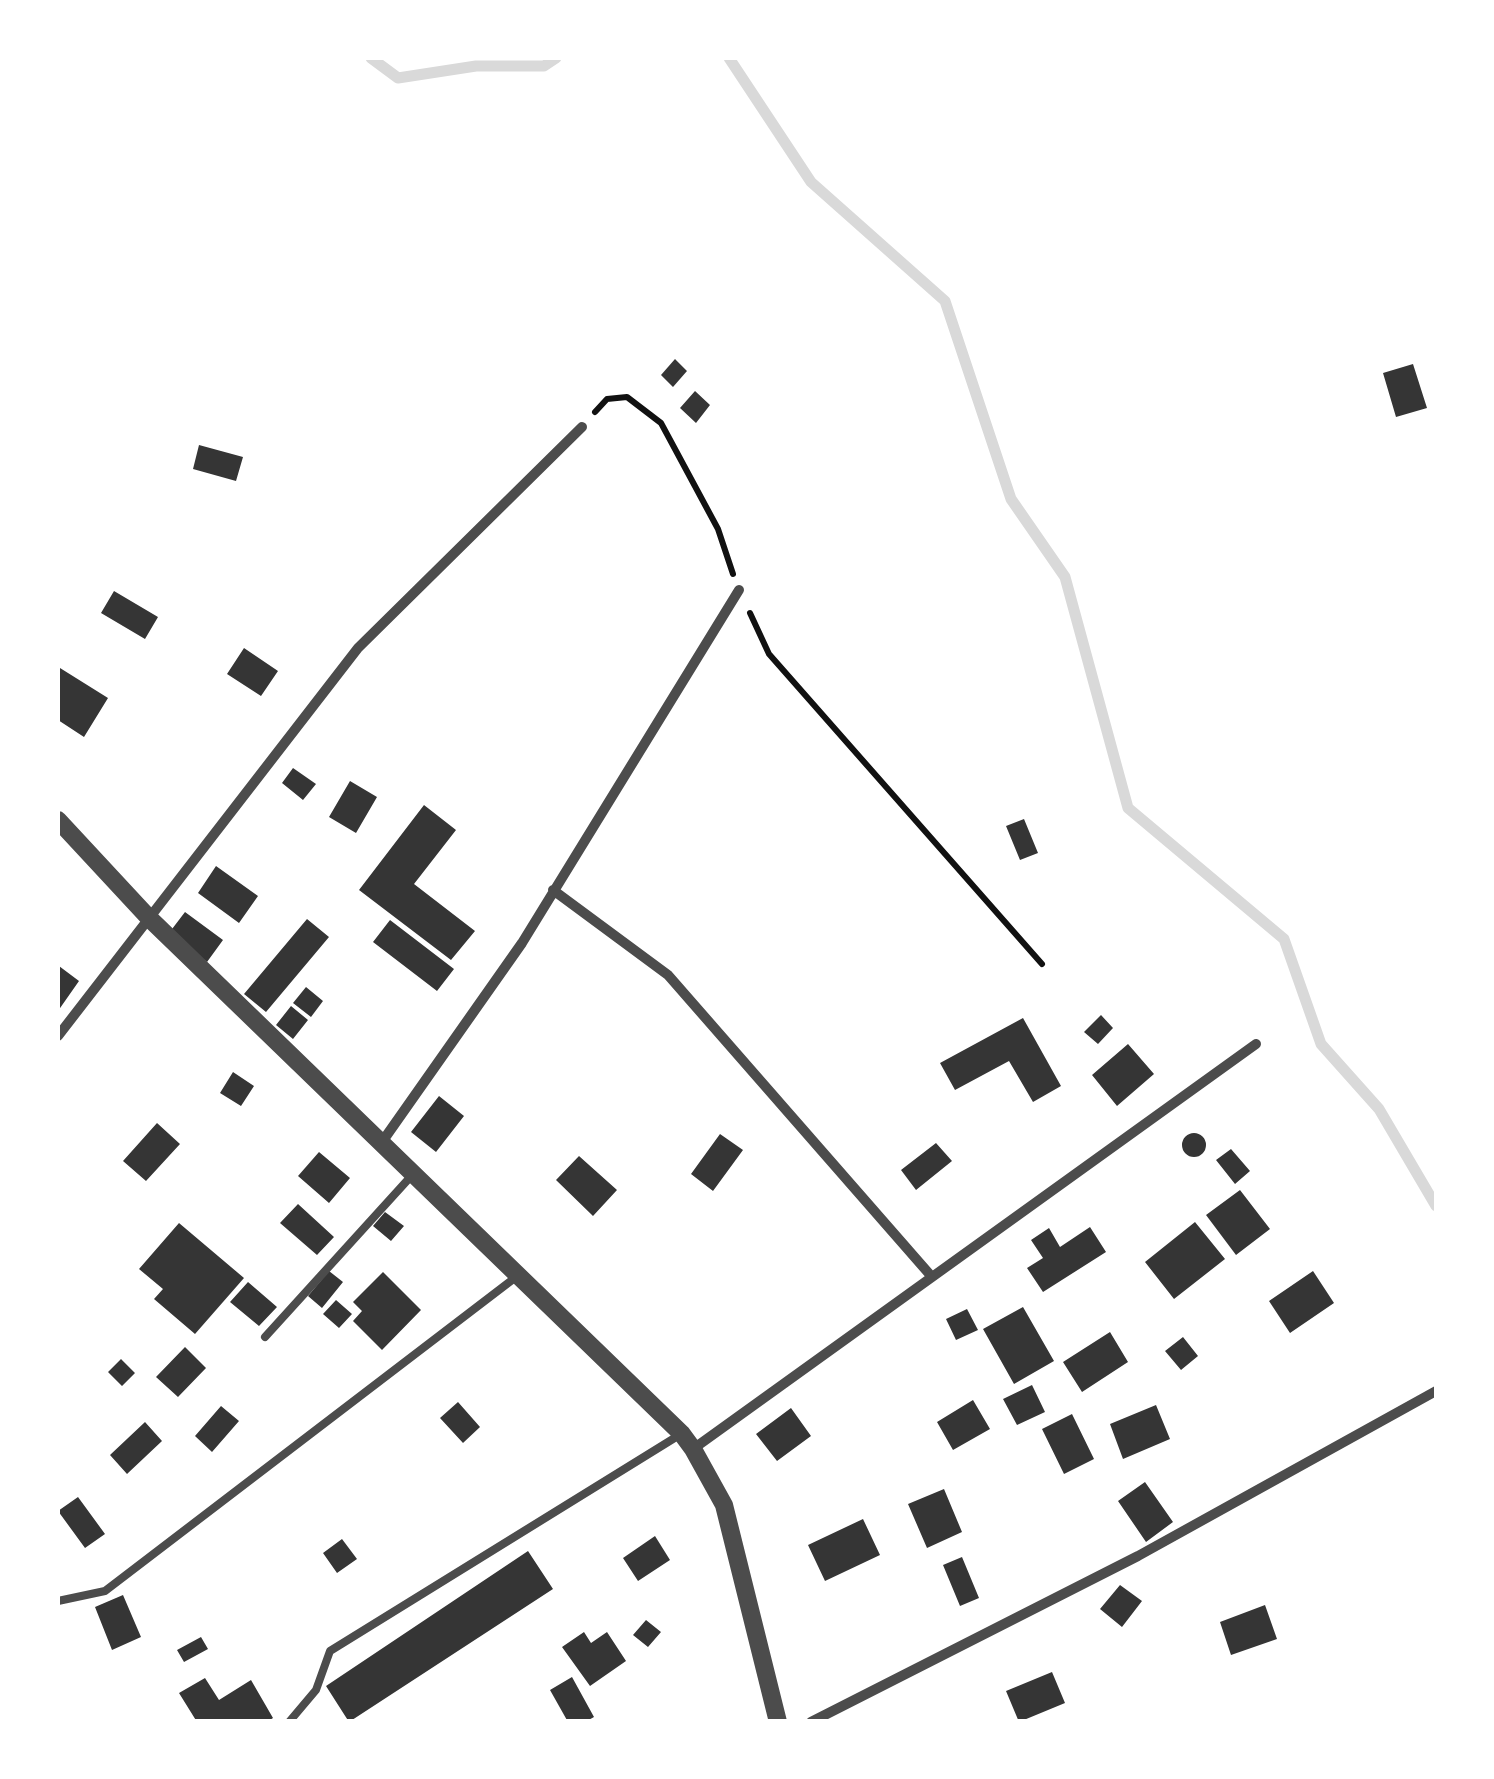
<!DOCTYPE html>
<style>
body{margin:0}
#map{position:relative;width:1494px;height:1779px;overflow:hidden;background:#fff;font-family:"Titillium Web",sans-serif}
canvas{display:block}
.frame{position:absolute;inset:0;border:60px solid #fff;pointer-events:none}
</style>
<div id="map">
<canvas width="1494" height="1779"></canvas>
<div class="frame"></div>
</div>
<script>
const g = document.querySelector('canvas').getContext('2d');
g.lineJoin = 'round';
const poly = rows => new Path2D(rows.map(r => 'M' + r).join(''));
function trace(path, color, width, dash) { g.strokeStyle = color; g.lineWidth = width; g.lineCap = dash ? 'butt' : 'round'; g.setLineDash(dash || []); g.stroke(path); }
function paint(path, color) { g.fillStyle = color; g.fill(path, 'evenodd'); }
const stream = poly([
 [371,58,398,78,476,66,544,66,556,58],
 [729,58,811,182,945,301,1011,499,1065,577,1128,808,1284,939,1321,1044,1379,1109,1436,1206]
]);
const building = poly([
 [675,359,687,371,673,387,661,375],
 [1413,364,1427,408,1396,417,1383,373],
 [695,391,710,405,696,423,680,408],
 [199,445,243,457,236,481,193,469],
 [114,591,158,617,145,639,101,613],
 [244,648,278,671,261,696,227,674],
 [60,668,108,698,84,737,58,720,58,671],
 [293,768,316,784,303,800,282,783],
 [350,781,377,797,356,833,329,817],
 [424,805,456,830,414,884,475,931,451,960,359,890],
 [1024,819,1038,853,1020,860,1006,826],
 [216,866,258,896,239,923,198,893],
 [185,912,223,940,207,962,169,933],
 [307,919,329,937,266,1012,244,994],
 [390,920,454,969,437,991,373,942],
 [59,966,79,981,58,1011,58,968],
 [306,987,323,1001,311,1017,293,1003],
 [291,1006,308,1020,293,1039,276,1025],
 [1101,1015,1113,1028,1098,1044,1084,1032],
 [1023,1018,1061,1086,1033,1102,1009,1061,955,1090,940,1063],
 [1128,1044,1154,1074,1117,1106,1092,1075],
 [233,1072,254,1086,241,1106,220,1093],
 [439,1096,464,1116,436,1152,411,1132],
 [157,1123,180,1144,146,1181,123,1161],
 '1182 1145a12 12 0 1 1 24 0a12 12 0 1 1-24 0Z',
 [720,1134,743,1150,713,1191,691,1174],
 [936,1143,952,1161,916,1190,901,1170],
 [1231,1149,1250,1171,1235,1184,1216,1160],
 [319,1152,350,1178,329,1203,298,1176],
 [579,1156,617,1190,593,1216,556,1180],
 [1240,1190,1270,1229,1236,1255,1206,1215],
 [298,1204,334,1237,317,1255,280,1223],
 [385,1212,404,1226,391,1241,373,1226],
 [1195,1222,1225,1259,1174,1299,1145,1262],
 [179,1223,244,1278,195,1334,154,1299,163,1289,139,1269],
 [1090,1227,1106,1252,1043,1292,1027,1268,1043,1258,1031,1240,1049,1228,1060,1247],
 [329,1271,343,1282,322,1308,308,1296],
 [1313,1271,1334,1303,1290,1333,1269,1301],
 [383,1272,421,1310,382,1350,353,1321,362,1311,353,1302],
 [248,1282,277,1307,259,1326,230,1302],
 [336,1300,352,1314,339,1328,323,1314],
 [1023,1307,1054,1361,1014,1384,983,1329],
 [967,1309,978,1330,956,1340,946,1319],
 [1110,1332,1128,1362,1082,1392,1063,1362],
 [1183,1337,1198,1356,1181,1370,1165,1351],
 [185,1347,206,1368,178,1397,156,1377],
 [121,1359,135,1373,122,1386,108,1372],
 [1032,1385,1045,1412,1017,1425,1003,1399],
 [973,1400,990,1429,953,1450,937,1422],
 [458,1402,480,1427,463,1443,440,1418],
 [1156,1405,1170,1439,1123,1459,1110,1424],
 [221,1406,239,1421,212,1452,195,1436],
 [791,1408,811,1436,777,1461,756,1434],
 [1072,1414,1094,1459,1064,1474,1042,1429],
 [145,1422,162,1441,127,1474,110,1455],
 [1145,1482,1173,1522,1146,1542,1118,1501],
 [944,1489,962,1532,927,1548,908,1504],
 [78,1497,105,1534,85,1548,58,1511],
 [863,1519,880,1555,825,1581,808,1545],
 [655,1536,670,1560,638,1581,623,1558],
 [342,1539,357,1559,337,1573,323,1553],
 [528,1551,553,1589,349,1722,326,1686],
 [962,1557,979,1598,960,1606,943,1565],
 [1120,1585,1142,1601,1122,1627,1100,1609],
 [123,1595,141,1637,112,1650,95,1607],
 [1265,1605,1277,1639,1231,1655,1220,1622],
 [646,1620,661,1632,648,1647,633,1635],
 [584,1632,591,1643,607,1632,626,1661,590,1686,562,1647],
 [201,1637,208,1649,184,1662,177,1650],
 [1052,1672,1065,1703,1019,1722,1006,1691],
 [572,1677,594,1717,585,1722,568,1722,550,1690],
 [205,1678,219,1700,251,1680,273,1718,267,1722,197,1722,179,1693]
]);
const path = poly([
 [595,412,607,399,627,397,661,423,718,529,733,574],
 [750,613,769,654,1042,964]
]);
const service = poly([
 [265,1337,414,1173],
 [58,1601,105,1591,516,1277],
 [289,1722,316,1690,330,1651,681,1434]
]);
const minor = poly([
 [553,890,668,975,932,1277],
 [58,1036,358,648,582,427],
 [382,1142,522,943,739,590],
 [693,1449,1256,1044],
 [811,1722,1138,1556,1436,1391]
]);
const tertiary = poly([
 [58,820,149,918,682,1434,693,1449,724,1505,778,1722]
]);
trace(stream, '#d9d9d9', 11);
paint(building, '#353535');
trace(path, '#111', 6);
trace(service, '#4c4c4c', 8);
trace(minor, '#4c4c4c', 10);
trace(tertiary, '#4c4c4c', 18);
</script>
